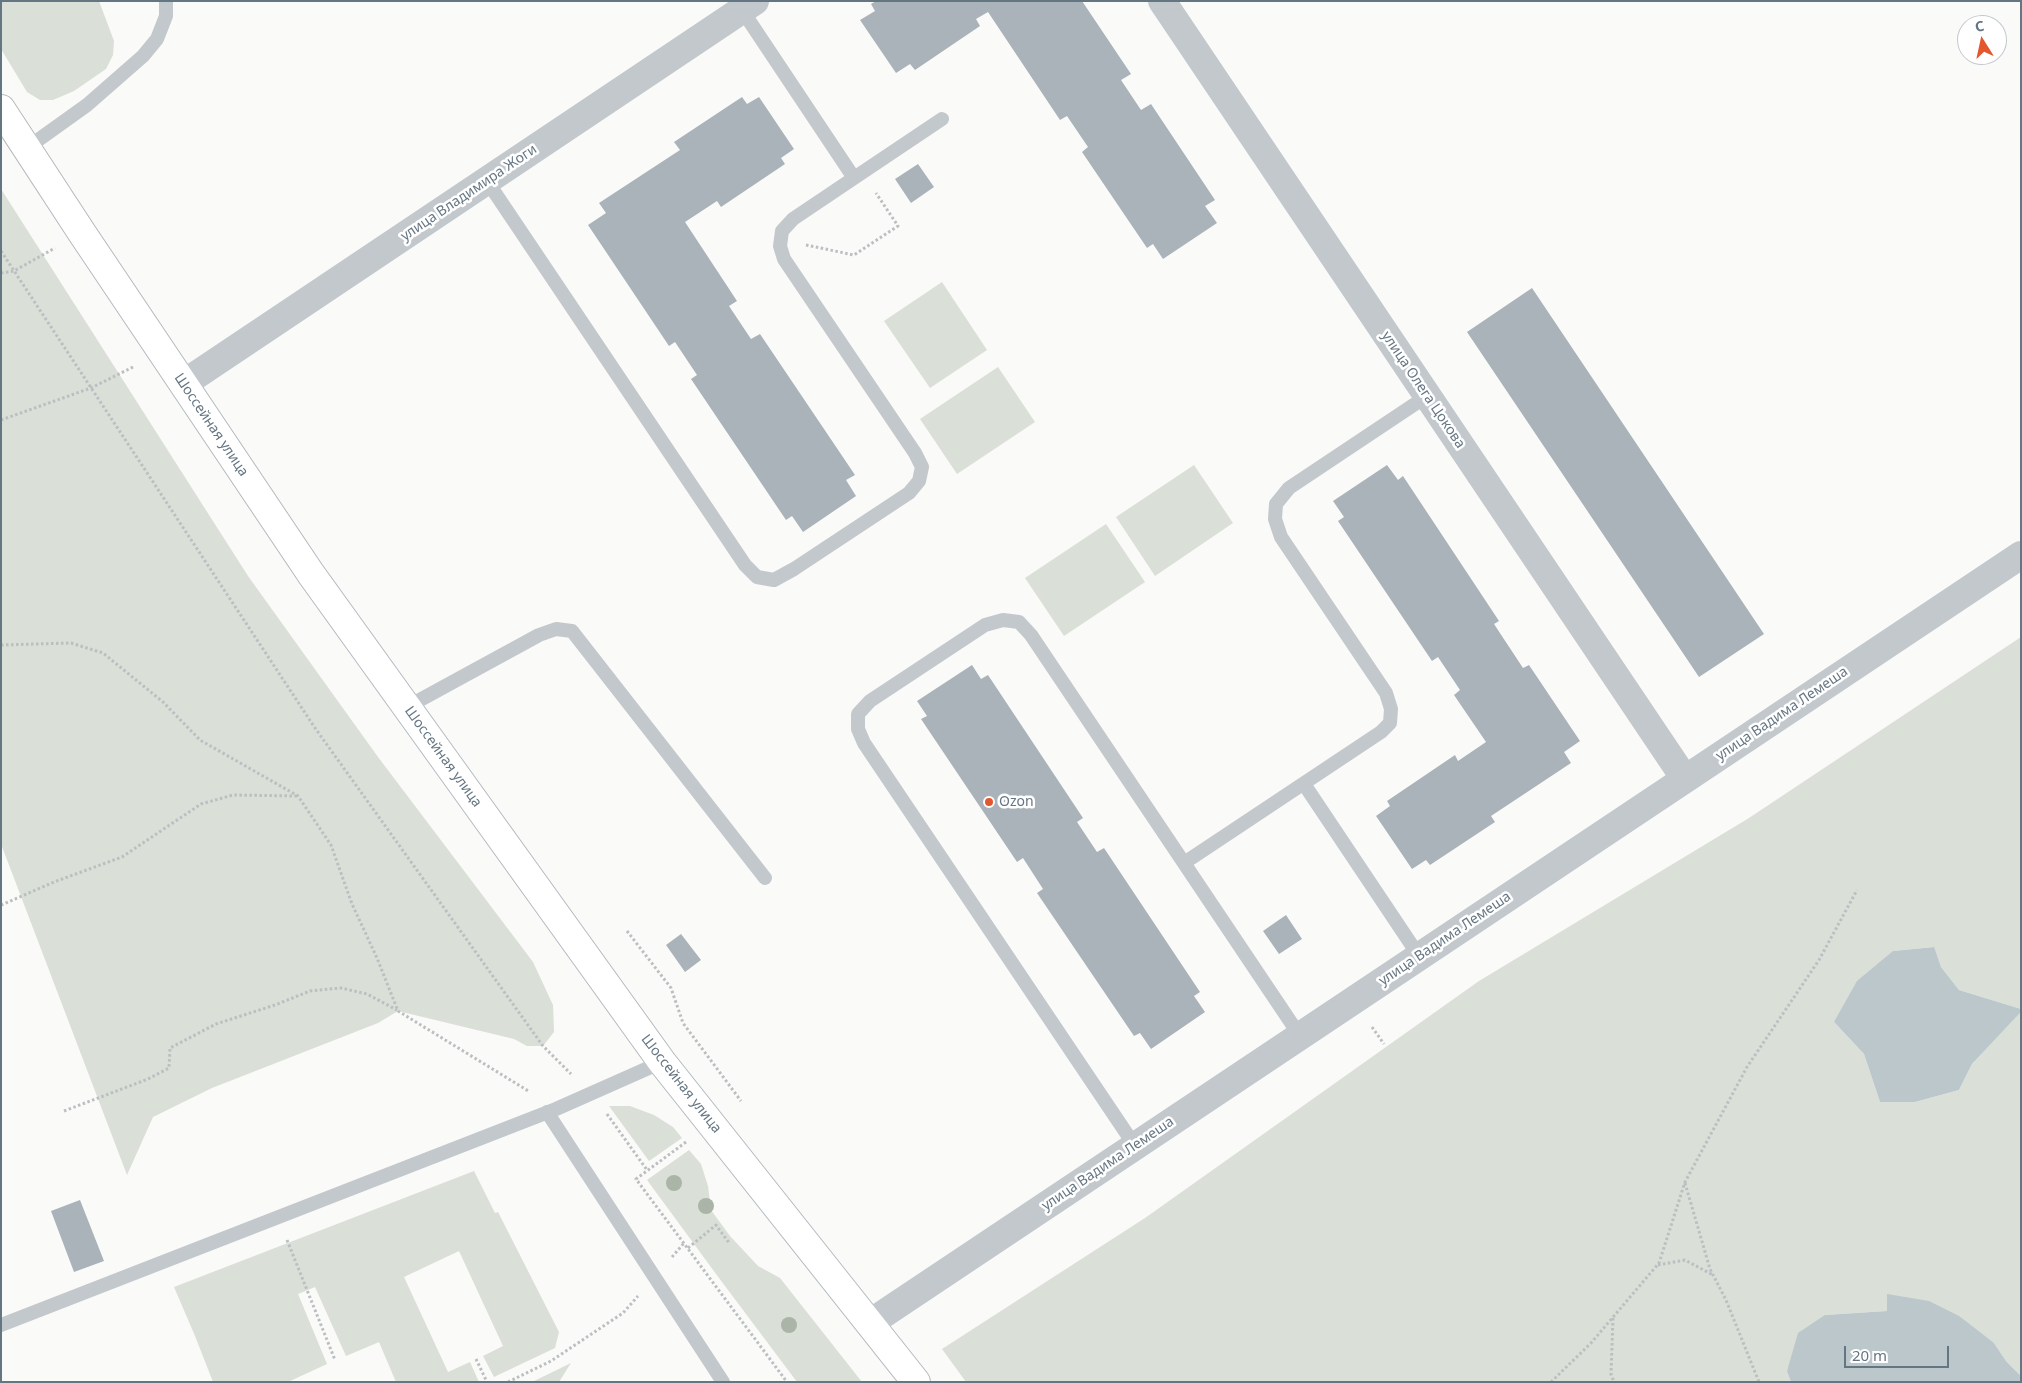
<!DOCTYPE html>
<meta charset="utf-8">
<style>
body{margin:0}
#map{position:relative;width:2022px;height:1383px;overflow:hidden;background:#fafaf8;font-family:"Noto Sans",sans-serif}
canvas{display:block}
.frame{position:absolute;inset:0;border:2px solid #657683;pointer-events:none}
.north{position:absolute;left:1957px;top:15px;width:50px;height:50px;box-sizing:border-box;background:#fff;border:1px solid #c1c8cd;border-radius:50%;rotate:350deg;font-size:14px;font-weight:700;line-height:20px;text-align:center;color:#657683}
.north::after{content:'';display:block;margin:auto;width:18px;height:22px;background:#e4572e;clip-path:polygon(50% 0,100% 100%,50% 72%,0 100%)}
.scale{position:absolute;left:1844px;top:1346px;width:105px;height:22px;box-sizing:border-box;border:2px solid #657683;border-top:0;padding-left:6px;font-size:15px;line-height:18px;white-space:nowrap;color:#657683;-webkit-text-stroke:4px #fff;paint-order:stroke}
</style>
<div id="map">
<canvas width="2022" height="1383"></canvas>
<div class="frame"></div>
<div class="north">С</div>
<div class="scale">20 m</div>
</div>
<script>
const g = document.querySelector('canvas').getContext('2d');
g.lineJoin = 'round';
function paint(path, color) { g.fillStyle = color; g.fill(path, 'evenodd'); }
const poly = rows => new Path2D(rows.map(r => 'M' + r).join(''));
function trace(path, color, width, dash) { g.strokeStyle = color; g.lineWidth = width; g.lineCap = dash ? 'butt' : 'round'; g.setLineDash(dash || []); g.stroke(path); }
function label(font, color, halo, rows, align = 'center') {
  g.font = font + ' "Noto Sans",sans-serif'; g.lineWidth = 5; g.setLineDash([]); g.textBaseline = 'middle'; g.strokeStyle = halo; g.fillStyle = color; for (const [text, x, y, turn = 0] of rows) {
    g.save(); g.translate(x, y); g.rotate((+turn || 0) * Math.PI / 180); g.textAlign = isNaN(turn) ? turn : align; if (halo) g.strokeText(text, 0, 0); g.fillText(text, 0, 0); g.restore();
  }
}
const green = poly([
 [1,1,99,1,114,41,113,55,106,69,74,91,53,100,40,100,27,92,1,49],
 [1,189,248,576,378,757,533,962,553,1005,554,1032,543,1046,527,1046,514,1039,398,1011,378,1023,212,1088,153,1117,127,1175,1,844],
 [942,282,987,350,930,388,884,321],
 [998,367,1035,422,957,474,920,419],
 [1194,465,1233,523,1155,576,1116,517],
 [1106,524,1145,582,1064,636,1025,578],
 [2021,637,2021,1009,1959,990,1941,967,1933,947,1893,951,1834,1022,1864,1054,1880,1102,1915,1102,1959,1090,1972,1064,2021,1012,2021,1376,2006,1361,1994,1343,1887,1311,1825,1315,1787,1370,1791,1382,966,1382,942,1349,1145,1218,1479,981,1749,818],
 [609,1106,630,1106,654,1115,673,1127,682,1138,649,1161],
 [689,1150,701,1164,708,1186,711,1210,730,1236,758,1266,780,1278,862,1382,797,1382,719,1278,647,1180],
 [474,1171,495,1213,498,1212,559,1332,555,1348,494,1377,483,1356,503,1346,459,1251,404,1277,448,1372,470,1362,479,1382,396,1382,379,1342,346,1356,315,1287,298,1294,327,1364,288,1382,213,1382,195,1336,174,1287],
 [571,1363,559,1382,532,1382]
]);
const water = poly([
 [1934,947,1941,967,1959,990,2021,1009,2021,1012,1972,1064,1959,1090,1915,1102,1880,1102,1864,1054,1834,1022,1857,981,1893,951],
 [1887,1294,1929,1301,1959,1316,1994,1343,2006,1361,2021,1376,2021,1382,1791,1382,1787,1371,1798,1333,1825,1315,1887,1311]
]);
const building = poly([
 [876,1,1082,1,1131,74,1121,80,1141,110,1151,104,1215,200,1205,206,1217,223,1163,259,1153,244,1147,248,1082,152,1088,147,1067,116,1060,120,988,12,976,19,980,26,915,70,910,64,896,73,860,20,875,11,871,4],
 [742,97,747,104,759,97,794,149,781,158,785,164,721,207,717,201,685,222,737,301,729,306,751,339,760,334,855,475,846,480,856,496,803,532,792,516,786,520,691,379,697,375,675,342,669,346,588,225,606,213,599,203,680,150,674,142],
 [918,164,934,187,911,203,895,179],
 [1532,288,1764,634,1699,677,1467,332],
 [1387,465,1398,480,1403,476,1499,621,1494,624,1523,668,1529,665,1580,741,1564,752,1571,763,1491,816,1495,822,1430,865,1426,860,1412,869,1376,816,1390,806,1387,801,1455,755,1458,761,1486,742,1454,695,1460,690,1438,657,1432,661,1338,521,1344,517,1333,501],
 [972,665,981,679,988,675,1083,818,1077,822,1097,852,1104,848,1200,992,1194,996,1205,1012,1151,1049,1140,1033,1134,1036,1037,893,1043,889,1023,858,1017,862,921,719,927,716,917,701],
 [1286,915,1302,939,1279,954,1263,931],
 [681,934,701,960,685,972,666,945],
 [80,1200,104,1261,74,1272,51,1211]
]);
const path = poly([
 [806,245,854,255,898,226,876,193],
 [1,251,315,728,543,1046,571,1074],
 [1,273,14,271,55,248],
 [1,420,91,388,135,366],
 [1,645,71,643,103,653,163,702,200,740,298,796,331,845,352,904,377,958,398,1011,530,1092],
 [1,905,54,882,122,857,201,804,233,795,297,796],
 [627,931,671,988,683,1023,741,1101],
 [1372,1027,1384,1044],
 [64,1111,148,1079,169,1068,170,1048,216,1024,275,1005,310,991,341,988,367,994,397,1010],
 [607,1114,647,1170],
 [686,1142,636,1179,787,1382],
 [1685,1183,1710,1269,1726,1300,1759,1382],
 [287,1240,335,1360],
 [688,1248,716,1225,730,1244],
 [672,1257,684,1243],
 [1658,1265,1685,1260,1713,1275],
 [1613,1318,1611,1374,1614,1382],
 [476,1359,487,1382],
 [508,1382,551,1361,623,1313,638,1296],
 [1551,1382,1591,1343,1659,1263,1685,1182,1747,1067,1819,960,1857,890]
]);
const lane = poly([
 [27,148,87,105,143,56,157,39,166,16,166,1],
 [854,178,942,119],
 [487,181,745,565,757,577,774,580,794,569,909,493,919,481,922,467,915,453,784,259,780,246,782,231,793,219,854,178,742,10],
 [407,707,539,635,556,629,572,631,765,878],
 [1304,784,1419,956],
 [1184,863,1381,732,1390,723,1391,709,1386,693,1281,537,1275,519,1276,504,1289,488,1427,396],
 [547,1112,723,1382],
 [1135,1146,864,743,858,729,858,714,870,701,985,625,1003,620,1019,622,1031,635,1300,1036],
 [1,1325,556,1109,662,1062]
]);
const street = poly([
 [1162,1,1685,779],
 [183,384,755,1],
 [870,1323,2021,555]
]);
const secondary = poly([
 [1,109,82,233,311,574,662,1062,916,1382]
]);
const trees = [
 [674,1183],
 [706,1206],
 [789,1325]
];
const markers = [
 [989,802,5,"#e4572e"]
];
const streetNames = [
 ["улица Владимира Жоги",469,193,-34],
 ["улица Олега Цокова",1423,390,56],
 ["Шоссейная улица",211,425,56],
 ["улица Вадима Лемеша",1782,714,-34],
 ["Шоссейная улица",443,757,54],
 ["улица Вадима Лемеша",1445,939,-34],
 ["Шоссейная улица",681,1084,52],
 ["улица Вадима Лемеша",1108,1164,-34]
];
const poiNames = [
 ["Ozon",999,802]
];
paint(green, '#dadfd7');
paint(water, '#bbc7cb');
paint(building, '#aab3b9');
trace(secondary, '#b3babf', 30);
trace(path, '#bbbfc2', 3, [2.5, 2.5]);
trace(lane, '#c3c8cc', 14);
trace(street, '#c3c8cc', 28);
trace(secondary, '#fff', 28);
g.fillStyle = '#aab4a7';
for (const [x, y] of trees) { g.beginPath(); g.arc(x, y, 8, 0, 2 * Math.PI); g.fill(); }
for (const [x, y, r, color] of markers) { const dot = new Path2D(); dot.arc(x, y, r, 0, 2 * Math.PI); g.fillStyle = color; g.fill(dot); trace(dot, '#fff', 2); }
label('14px', '#657683', '#fff', streetNames);
label('14px', '#657683', '#fff', poiNames, 'left');
</script>
